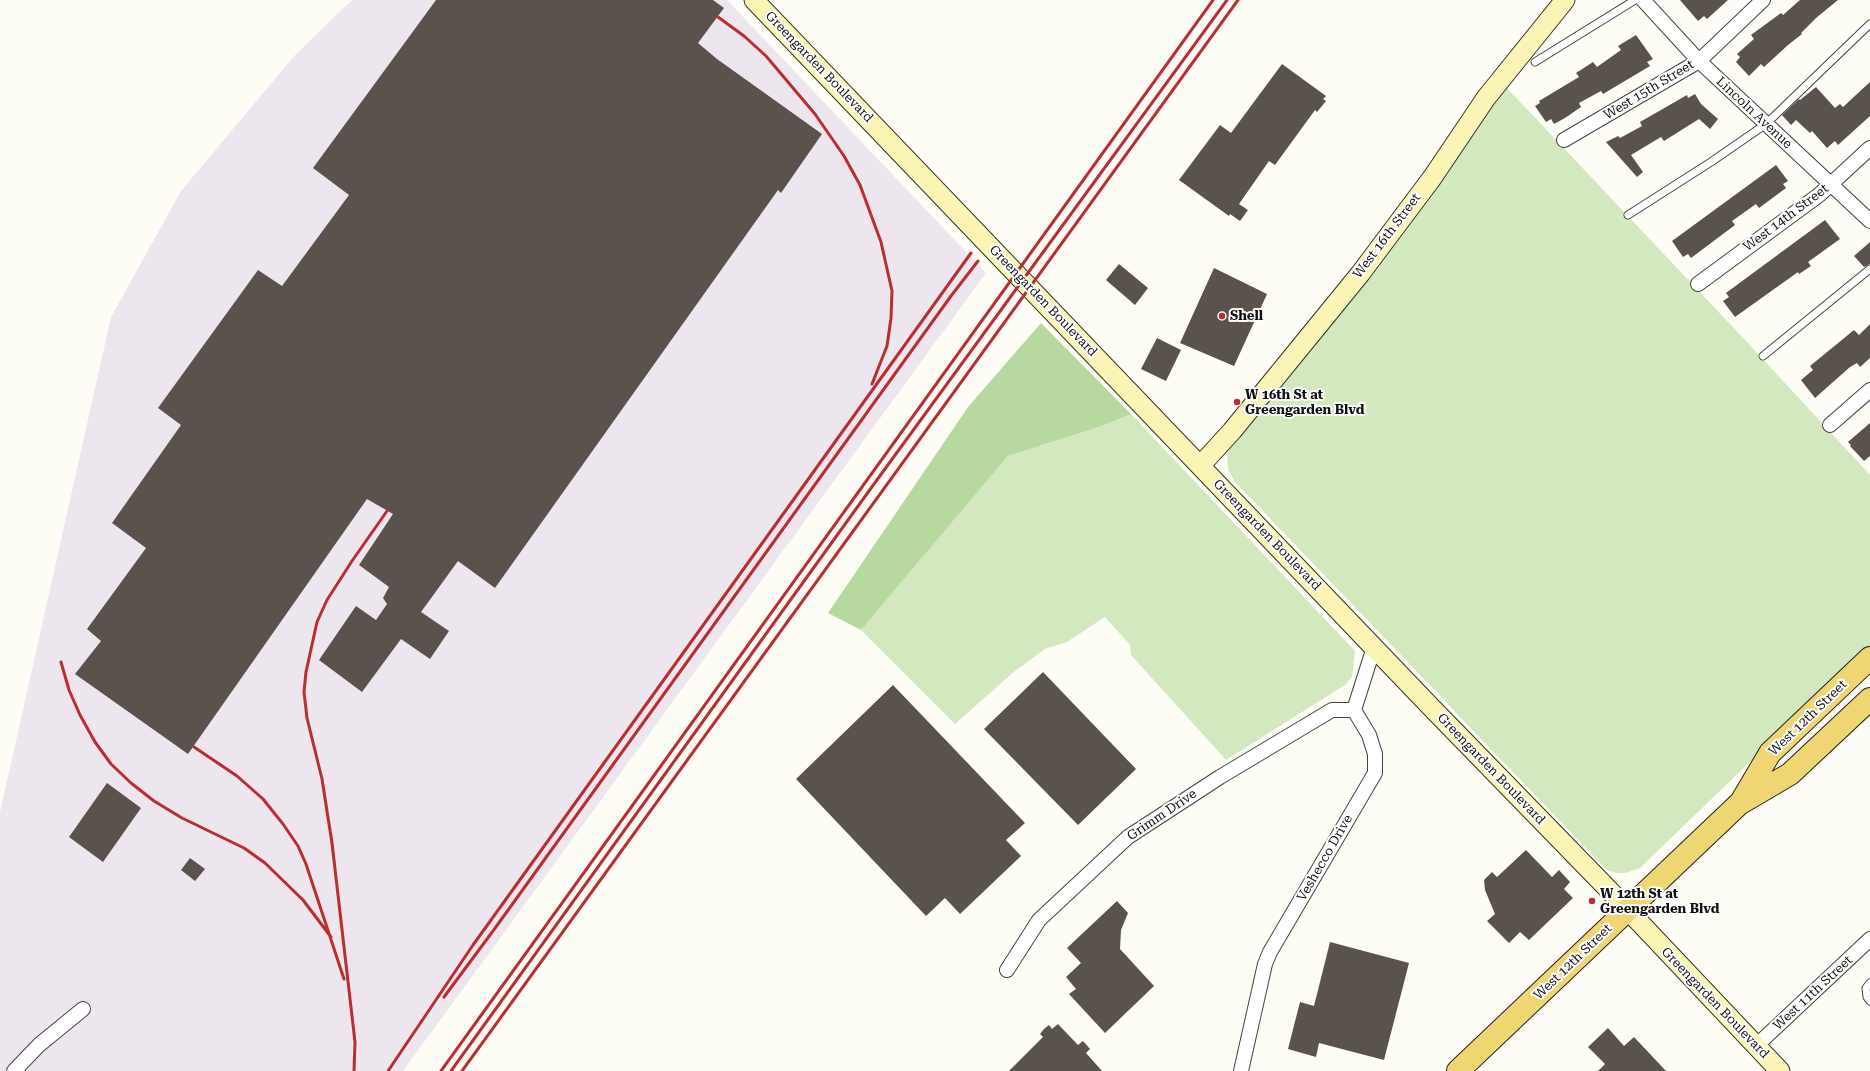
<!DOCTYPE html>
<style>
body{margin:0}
canvas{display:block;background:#fefdf5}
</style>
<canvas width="1870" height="1071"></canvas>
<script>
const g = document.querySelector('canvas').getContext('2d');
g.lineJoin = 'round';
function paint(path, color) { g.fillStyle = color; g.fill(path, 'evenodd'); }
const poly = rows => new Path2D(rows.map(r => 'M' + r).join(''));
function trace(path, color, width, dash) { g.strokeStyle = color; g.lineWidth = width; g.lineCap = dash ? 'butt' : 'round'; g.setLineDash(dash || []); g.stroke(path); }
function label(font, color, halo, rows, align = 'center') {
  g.font = font + ' "Roboto Serif",serif'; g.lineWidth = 4; g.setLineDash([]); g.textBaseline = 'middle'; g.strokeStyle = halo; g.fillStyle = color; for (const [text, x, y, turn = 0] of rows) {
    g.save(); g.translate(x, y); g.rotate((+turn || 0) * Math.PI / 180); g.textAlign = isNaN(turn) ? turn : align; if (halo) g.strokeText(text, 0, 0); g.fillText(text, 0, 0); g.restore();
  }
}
const industrial = poly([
 [352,0,727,0,986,273,403,1071,0,1071,0,812,111,317,181,191,295,55]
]);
const green = poly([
 [1506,87,1747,342,1870,475,1870,646,1640,868,1626,873,1617,873,1609,871,1603,866,1235,482,1228,469,1227,452,1230,445,1455,155],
 [1131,414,1355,651,1352,677,1345,685,1226,760,1131,655,1130,645,1105,617,1067,642,1045,649,1015,671,955,724,861,630,1008,456,1102,426]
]);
const forest = poly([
 [1041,323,1131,414,1102,426,1008,456,861,630,828,613,968,407]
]);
const building = poly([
 [436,0,713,0,724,8,698,43,717,59,822,134,781,193,778,190,495,588,458,561,421,612,449,631,430,659,401,639,362,692,319,660,356,606,376,620,387,604,383,598,389,587,359,565,393,514,367,499,188,754,75,674,101,641,87,629,146,548,112,523,181,425,158,408,258,270,282,286,349,195,313,168],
 [1680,0,1728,0,1707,19,1704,16,1698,21],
 [1800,0,1838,0,1816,18,1801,33,1802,34,1788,45,1764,67,1761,64,1749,76,1736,62,1740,57,1737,54,1754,39,1751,35,1781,13,1783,15],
 [1636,35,1653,59,1647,62,1650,66,1603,94,1601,91,1579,103,1581,107,1565,118,1554,124,1551,119,1546,122,1535,106,1540,103,1539,101,1579,77,1576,73,1593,62,1597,67,1621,50,1618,46],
 [1282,64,1326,96,1323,99,1326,101,1317,112,1315,110,1275,165,1269,161,1239,204,1248,210,1240,221,1230,214,1229,216,1179,180,1220,125,1231,133],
 [1870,82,1870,116,1838,145,1835,141,1827,148,1812,131,1810,133,1796,120,1791,125,1782,115,1799,99,1800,100,1816,87,1835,108,1840,104,1843,107],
 [1695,94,1701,104,1718,119,1710,129,1699,119,1664,141,1661,137,1631,155,1643,172,1637,177,1606,142,1618,136,1620,138,1642,126,1640,122,1687,95,1688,98],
 [1776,165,1788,181,1783,184,1786,188,1759,208,1756,204,1732,221,1735,225,1691,258,1688,254,1683,257,1672,241],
 [1825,220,1840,239,1808,262,1811,266,1799,274,1798,272,1735,317,1723,301,1729,297,1726,293],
 [1870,242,1870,264,1864,267,1854,256],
 [1119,264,1148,288,1135,305,1106,280],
 [1214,268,1267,294,1234,366,1180,343],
 [1870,324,1870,358,1860,367,1857,363,1850,367,1815,398,1801,380,1813,370,1810,366,1854,330,1859,335],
 [1157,338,1181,350,1166,381,1141,369],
 [1870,423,1870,456,1864,461,1850,446,1851,445,1848,442],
 [1043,672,1136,769,1078,825,984,729],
 [893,685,1025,823,1006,840,1021,856,960,914,945,898,926,916,796,779],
 [107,783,141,808,103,862,69,837],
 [1526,850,1552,877,1559,870,1570,882,1564,889,1573,898,1529,940,1520,932,1509,943,1487,921,1495,914,1485,890,1484,880,1492,872,1497,877],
 [190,858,205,869,195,881,181,870],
 [1117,901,1128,913,1121,930,1120,949,1154,986,1105,1033,1069,994,1076,989,1066,977,1081,963,1067,948],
 [1330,942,1409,963,1384,1060,1319,1043,1316,1057,1288,1049,1300,1002,1314,1006],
 [1058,1024,1078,1045,1083,1041,1090,1049,1086,1053,1102,1071,1009,1071,1043,1037,1040,1034,1044,1029,1049,1025,1052,1029],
 [1608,1028,1624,1046,1634,1037,1666,1071,1598,1071,1605,1064,1588,1047]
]);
const lane = poly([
 [1535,62,1635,0],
 [1628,215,1711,162,1766,124,1870,24],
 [1763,356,1870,269],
 [1870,983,1866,988,1867,997,1870,1001]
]);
const street = poly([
 [1643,0,1699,61,1870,221],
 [1564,140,1699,61,1763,0],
 [1698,284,1819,195,1870,148],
 [1830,425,1870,390],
 [1007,970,1039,920,1128,837,1220,777,1332,710,1354,710],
 [1756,1046,1870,939],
 [14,1071,39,1045,83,1009],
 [1241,1071,1265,964,1270,952,1375,773,1375,754,1369,735,1354,710,1374,647]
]);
const secondary = poly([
 [754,0,1428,704,1608,889,1780,1071],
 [1200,466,1232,431,1360,274,1432,178,1486,98,1565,0]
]);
const primary = poly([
 [1741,802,1770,753,1870,658],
 [1458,1071,1739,804,1790,774,1870,699]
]);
const rail = poly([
 [718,17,744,36,766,56,815,114,844,156,860,185,881,242,892,291,891,318,887,346,872,384],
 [61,662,69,690,80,715,95,742,111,764,131,783,154,801,182,818,244,848,265,863,303,900,331,937],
 [194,747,237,776,263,799,283,824,298,846,306,864,344,979],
 [444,997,493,931,951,296,978,261],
 [354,1071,355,1042,332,843,322,779,307,718,304,692,306,672,317,622,327,600,352,561,387,511],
 [388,1071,473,945,971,253],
 [441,1071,1213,0],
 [451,1071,874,484,1227,0],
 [462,1071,1238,0]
]);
const markers = [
 [1222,316,4,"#b92f31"],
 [1237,402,4,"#b92f31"],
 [1592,901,4,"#b92f31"]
];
const streetNames = [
 ["Greengarden Boulevard",819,67,46],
 ["West 15th Street",1649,90,-31],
 ["Lincoln Avenue",1754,113,43],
 ["West 14th Street",1786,218,-37],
 ["West 16th Street",1387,236,-53],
 ["Greengarden Boulevard",1043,301,46],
 ["Greengarden Boulevard",1267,535,46],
 ["West 12th Street",1808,718,-44],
 ["Greengarden Boulevard",1491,769,46],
 ["Grimm Drive",1162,815,-34],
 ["Veshecco Drive",1325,858,-60],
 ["West 12th Street",1573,962,-44],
 ["West 11th Street",1813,993,-43],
 ["Greengarden Boulevard",1715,1003,46]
];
const poiNames = [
 ["Shell",1230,316],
 ["W 16th St at",1245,395],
 ["Greengarden Blvd",1245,410],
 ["W 12th St at",1600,894],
 ["Greengarden Blvd",1600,909]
];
paint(industrial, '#ede6ee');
paint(green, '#d3e8bf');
paint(forest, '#b7d89f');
paint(building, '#59524d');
trace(lane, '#434343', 9);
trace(street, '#434343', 16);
trace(secondary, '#323232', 21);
trace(primary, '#212121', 24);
trace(lane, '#fff', 7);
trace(street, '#fff', 14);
trace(secondary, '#faf5b4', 19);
trace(primary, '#f0d673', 22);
trace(rail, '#b92f31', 3);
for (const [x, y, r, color] of markers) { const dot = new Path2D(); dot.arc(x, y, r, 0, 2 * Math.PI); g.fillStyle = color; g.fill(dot); trace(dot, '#fff', 1.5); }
label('13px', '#101010', '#fff', streetNames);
label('bold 13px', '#101010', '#fff', poiNames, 'left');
</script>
